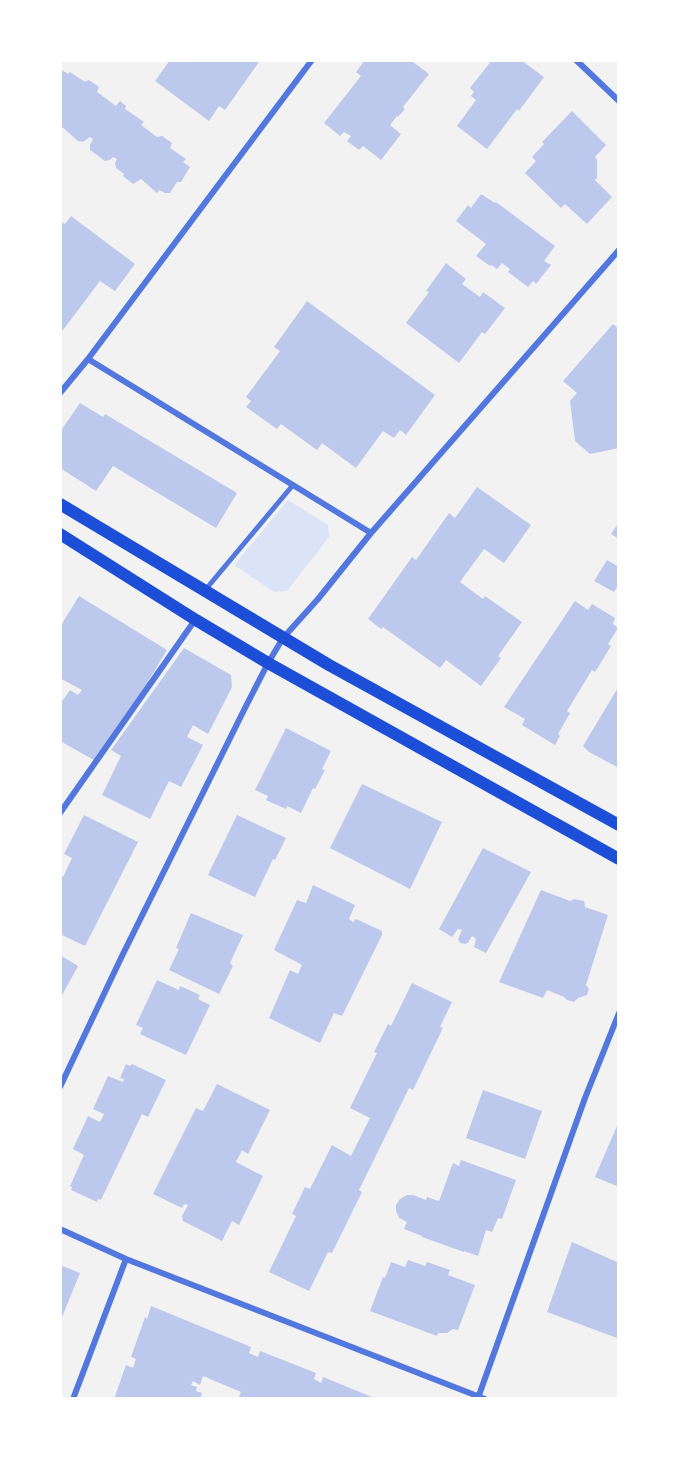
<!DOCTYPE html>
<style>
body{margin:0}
#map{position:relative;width:679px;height:1459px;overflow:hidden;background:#f2f2f2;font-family:"Roboto Condensed",sans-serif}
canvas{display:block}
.frame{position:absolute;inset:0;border:62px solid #fff;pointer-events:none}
</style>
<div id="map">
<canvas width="679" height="1459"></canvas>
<div class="frame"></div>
</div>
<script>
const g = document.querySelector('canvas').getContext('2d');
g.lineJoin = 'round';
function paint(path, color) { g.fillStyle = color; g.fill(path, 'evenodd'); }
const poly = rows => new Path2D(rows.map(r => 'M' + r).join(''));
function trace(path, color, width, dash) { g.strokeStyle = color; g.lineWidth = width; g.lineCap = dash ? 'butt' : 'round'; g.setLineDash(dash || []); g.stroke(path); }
const green = poly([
 [288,500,328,525,329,537,287,591,274,592,234,565]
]);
const building = poly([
 [170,60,180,60,184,63,186,60,191,60,194,62,196,60,257,60,259,62,225,110,219,106,209,121,155,81],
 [365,60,410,60,429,74,403,107,405,109,398,117,397,116,390,125,401,134,381,160,363,146,359,150,347,141,351,136,344,132,340,136,324,123,361,76,356,72],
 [492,60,521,60,544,77,519,111,517,109,487,149,457,126,476,100,471,96,474,92,470,88],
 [60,69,68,74,70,72,85,82,89,80,99,87,97,92,116,106,120,101,126,106,125,109,144,122,141,125,157,137,162,136,172,143,170,148,186,159,183,162,190,167,181,182,177,182,170,193,165,193,159,190,157,193,141,179,133,184,123,176,124,174,116,168,115,163,117,159,113,157,110,160,105,161,90,150,90,145,93,139,90,137,83,142,78,141,60,125],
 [572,111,606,145,595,157,597,160,597,178,595,180,612,197,587,224,565,204,561,208,525,173,536,161,532,157,544,144,542,142],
 [481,194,495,203,496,202,555,246,544,261,551,265,536,284,533,281,528,287,508,272,510,269,502,263,497,269,491,265,490,266,476,256,486,244,456,221,468,205,471,208],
 [71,216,135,264,115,291,100,281,60,334,60,221,65,224],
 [446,263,466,279,462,284,480,297,483,292,505,308,485,334,482,332,459,363,406,323,429,292,426,291],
 [307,301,435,395,406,435,400,430,394,438,383,431,356,468,322,443,317,450,281,424,277,429,246,407,251,401,246,397,280,351,274,347],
 [613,324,619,329,619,448,590,454,575,441,570,401,577,393,563,381],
 [80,403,103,417,105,414,237,493,216,528,113,466,96,491,60,468,60,432],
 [477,487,531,525,504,563,484,549,460,582,483,599,485,596,522,622,498,656,501,658,481,686,446,660,440,668,383,627,381,629,368,619,412,557,416,560,449,513,455,518],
 [619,522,619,539,611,534],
 [607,560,619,567,619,584,614,592,594,581],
 [79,596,167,650,144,688,94,760,60,741,60,704,70,690,78,695,82,690,60,678,60,627],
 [575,601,588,610,592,604,615,618,613,624,618,628,608,644,611,646,595,672,592,670,567,711,570,713,558,734,560,736,555,745,522,725,525,719,504,707],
 [184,648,231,675,232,687,208,734,193,725,187,737,203,745,181,787,169,781,150,819,102,795,121,756,111,750],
 [619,686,619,768,589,752,583,746],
 [286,728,331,751,322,769,325,770,315,789,313,788,301,813,287,806,286,809,266,800,268,796,255,790],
 [362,784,442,822,410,889,330,848],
 [84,815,138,842,85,946,60,934,60,875,63,877,72,858,64,854],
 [237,815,286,838,275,860,273,859,255,897,208,875],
 [483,848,531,872,486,953,474,947,476,939,472,936,468,943,465,944,460,943,458,939,462,930,458,929,452,937,439,929],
 [313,885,355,905,349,919,353,922,356,919,382,931,382,935,342,1016,334,1013,320,1043,269,1018,290,970,298,974,302,965,274,950,297,900,306,903],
 [541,890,570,901,574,899,584,901,585,907,608,915,586,985,589,989,587,995,578,998,574,1002,567,1000,564,997,547,990,543,998,499,982],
 [191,913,243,935,230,963,233,966,219,994,169,970,179,949,176,948],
 [60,955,78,966,60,999],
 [157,980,179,990,180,986,200,995,198,999,210,1005,186,1055,140,1034,143,1028,136,1025],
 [412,983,452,1002,440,1027,443,1028,413,1090,409,1088,390,1127,359,1190,362,1192,332,1253,328,1252,309,1291,269,1272,296,1216,292,1214,305,1187,310,1189,332,1145,351,1156,370,1118,350,1108,377,1053,374,1052,388,1024,391,1026],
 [126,1064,130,1066,132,1064,166,1080,148,1117,142,1114,101,1200,98,1199,97,1202,71,1190,72,1187,70,1186,84,1155,73,1149,88,1116,100,1122,104,1114,93,1109,108,1076,123,1082,124,1079,120,1078],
 [217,1084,270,1110,248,1154,242,1150,236,1162,263,1176,239,1225,232,1221,222,1241,183,1221,182,1216,188,1205,184,1204,182,1208,153,1194,196,1108,203,1111],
 [483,1090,542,1111,525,1159,466,1138],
 [619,1121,619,1187,595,1177],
 [461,1160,516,1180,502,1219,498,1218,492,1232,486,1230,478,1256,464,1251,464,1252,422,1237,422,1236,404,1229,407,1222,399,1218,396,1211,396,1205,400,1199,407,1195,413,1195,426,1200,427,1197,439,1201,453,1163,459,1166],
 [572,1242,619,1263,619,1333,617,1338,547,1312],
 [408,1260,425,1266,427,1262,450,1270,448,1275,475,1285,458,1330,453,1329,447,1333,438,1333,437,1336,370,1311,383,1277,385,1278,391,1262,405,1267],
 [60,1265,80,1273,60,1322],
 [151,1306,251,1347,249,1353,258,1357,260,1351,316,1373,314,1379,321,1383,323,1377,377,1399,238,1399,241,1392,203,1376,200,1385,193,1381,191,1385,197,1387,196,1391,202,1393,200,1399,114,1399,126,1365,133,1368,136,1359,131,1357,145,1317,147,1319]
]);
const pedestrian = poly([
 [206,589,293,485]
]);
const minor = poly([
 [576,60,619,101],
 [88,359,371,533],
 [60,393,88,359,312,60],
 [60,813,195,620],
 [60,1087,121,958,244,710,268,663,283,638,318,599,371,533,619,250],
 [60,1229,126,1259,485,1399],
 [478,1398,585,1098,619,1013],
 [73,1399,126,1259]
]);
const secondary = poly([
 [60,504,329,665,619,825],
 [60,534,196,620,268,663,619,859]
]);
paint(green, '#dbe4f7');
paint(building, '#bdc9ec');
trace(pedestrian, '#5277de', 5);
trace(minor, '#5277de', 6);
trace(secondary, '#1d4ed8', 12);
</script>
